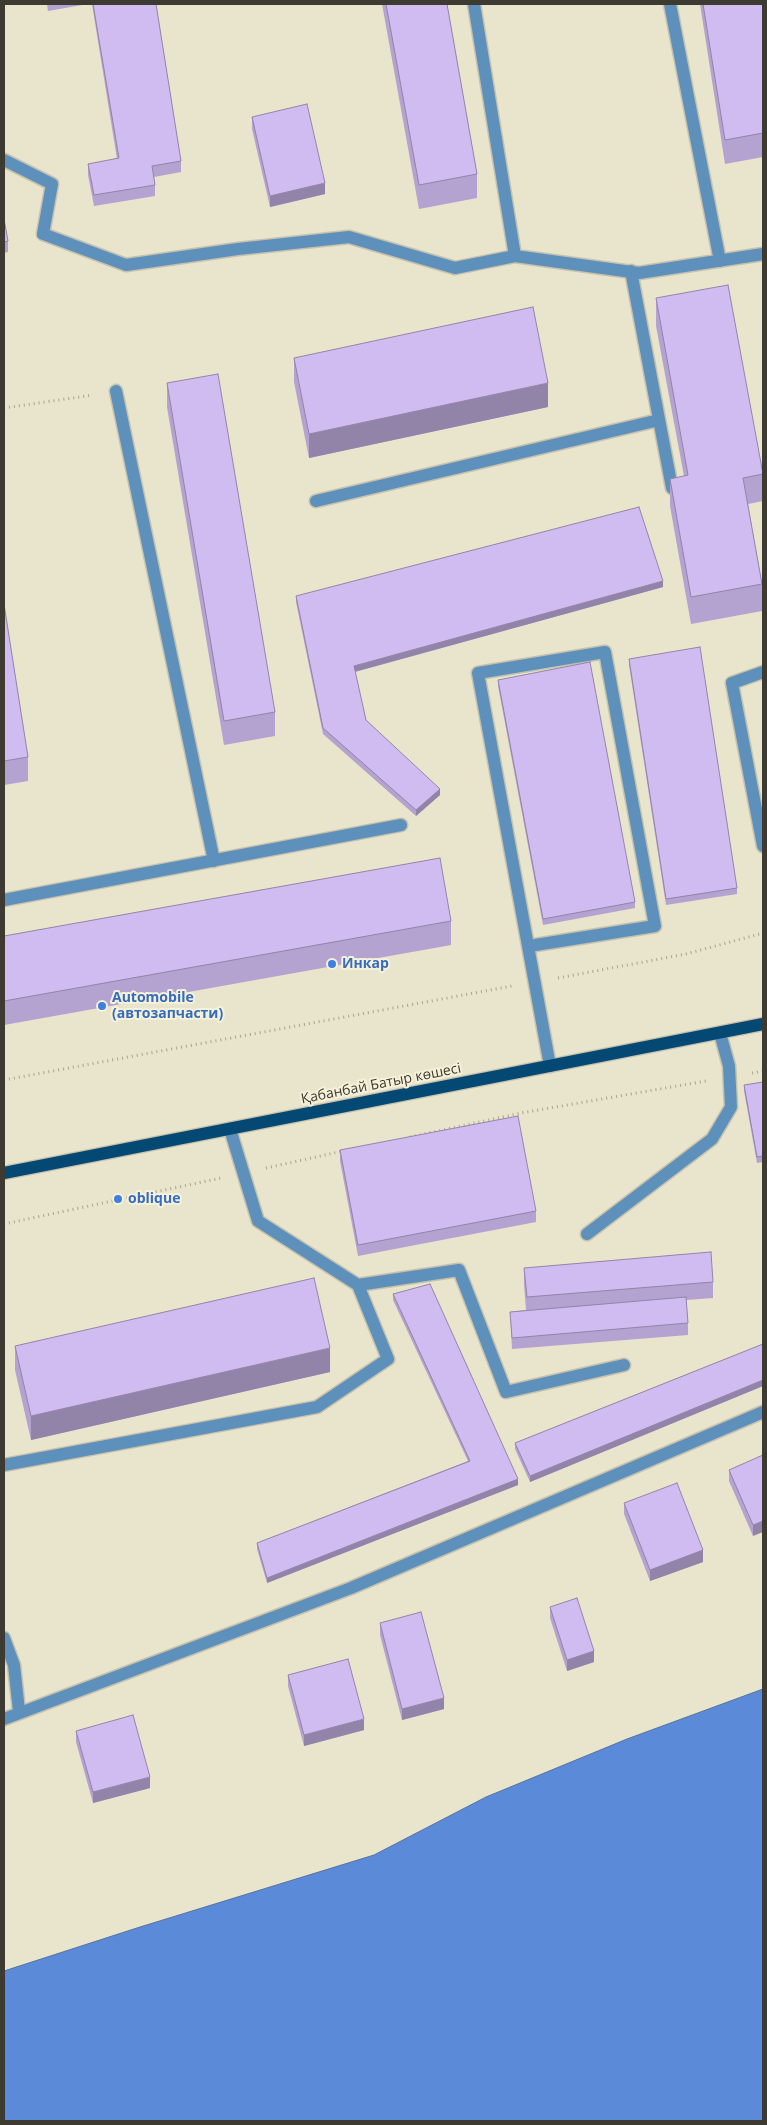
<!DOCTYPE html>
<meta charset="utf-8">
<style>
body{margin:0}
#map{position:relative;width:767px;height:2125px;overflow:hidden;background:#e9e4cc;font-family:"Open Sans",sans-serif}
canvas{display:block}
.frame{position:absolute;inset:0;border:5px solid #3c3a31;pointer-events:none}
</style>
<div id="map">
<canvas width="767" height="2125"></canvas>
<div class="frame"></div>
</div>
<script>
const g = document.querySelector('canvas').getContext('2d');
g.lineJoin = 'round';
function paint(path, color) { g.fillStyle = color; g.fill(path, 'evenodd'); }
const poly = rows => new Path2D(rows.map(r => 'M' + r).join(''));
function trace(path, color, width, dash) { g.strokeStyle = color; g.lineWidth = width; g.lineCap = dash ? 'butt' : 'round'; g.setLineDash(dash || []); g.stroke(path); }
function label(font, color, halo, rows, align = 'center') {
  g.font = font + ' "Open Sans",sans-serif'; g.lineWidth = 4; g.setLineDash([]); g.textBaseline = 'middle'; g.strokeStyle = halo; g.fillStyle = color; for (const [text, x, y, turn = 0] of rows) {
    g.save(); g.translate(x, y); g.rotate((+turn || 0) * Math.PI / 180); g.textAlign = isNaN(turn) ? turn : align; if (halo) g.strokeText(text, 0, 0); g.fillText(text, 0, 0); g.restore();
  }
}
const water = poly([
 [763,1689,763,2121,4,2121,4,1971,140,1927,374,1855,486,1797,627,1739,763,1689]
]);
const path = poly([
 [4,408,93,395],
 [558,978,686,954,763,933],
 [752,1073,763,1071],
 [4,1080,512,986],
 [410,1137,521,1113,706,1081],
 [266,1168,343,1151],
 [4,1224,221,1178]
]);
const minor = poly([
 [474,4,515,256],
 [670,4,720,261],
 [4,160,52,184,43,234,126,265,238,249,349,237,455,268,515,256,639,273,763,254],
 [631,271,672,488],
 [116,391,214,861],
 [316,501,659,420],
 [763,672,732,683,763,846],
 [4,900,401,825],
 [529,946,655,926,605,652,478,673,550,1066],
 [587,1234,712,1139,731,1107,729,1066,720,1033],
 [358,1285,459,1270,506,1392,624,1365],
 [4,1465,317,1407,388,1359,358,1285,258,1221,230,1129],
 [4,1638,14,1665,19,1711],
 [4,1719,351,1588,763,1412]
]);
const major = poly([
 [4,1173,763,1024]
]);
const wall = poly([
 [47,4,88,4,48,11],
 [92,4,156,4,181,161,181,172,154,177,155,185,155,196,94,206,88,175,88,164,117,159],
 [382,4,447,4,477,174,477,198,419,209],
 [700,4,763,4,763,157,725,164],
 [252,117,325,194,270,207,252,129],
 [4,219,8,241,8,252,4,253],
 [656,298,763,474,763,501,748,504,762,584,762,611,691,624,670,506,670,479,684,476,656,326],
 [294,358,548,407,309,458,294,382],
 [167,383,275,712,275,736,224,745,167,407],
 [663,587,355,672,366,720,440,795,416,816,323,734,296,602,296,596],
 [4,604,28,757,28,781,4,785],
 [629,659,737,888,737,894,666,905,629,665],
 [498,680,635,902,635,908,543,925,498,686],
 [451,921,451,945,4,1025,4,936],
 [763,1082,763,1162,757,1163,744,1091,744,1085],
 [340,1150,536,1211,536,1222,358,1256,340,1161],
 [524,1268,713,1282,713,1298,686,1300,688,1323,688,1335,512,1349,510,1312,526,1310,524,1284],
 [393,1294,518,1485,267,1583,257,1549,257,1543,468,1461,393,1300],
 [763,1344,763,1386,530,1482,515,1449,515,1443],
 [15,1346,330,1372,31,1440,15,1370],
 [763,1455,753,1536,729,1481,729,1470],
 [624,1503,703,1562,650,1581,624,1514],
 [550,1607,594,1662,567,1671,550,1618],
 [380,1623,444,1709,402,1720,380,1635],
 [288,1675,364,1730,304,1746,288,1686],
 [76,1731,150,1788,93,1803,76,1742]
]);
const shadedWall = poly([
 [325,183,325,194,270,207,270,196],
 [548,383,548,407,309,458,309,434],
 [663,581,663,587,354,672,354,666],
 [440,789,440,795,416,816,416,810],
 [330,1348,330,1372,31,1440,31,1416],
 [763,1380,763,1386,530,1482,530,1476],
 [518,1479,518,1485,267,1583,267,1578],
 [763,1521,763,1532,753,1536,753,1525],
 [703,1550,703,1562,650,1581,650,1570],
 [594,1651,594,1662,567,1671,567,1660],
 [444,1698,444,1709,402,1720,402,1709],
 [364,1719,364,1730,304,1746,304,1735],
 [150,1777,150,1788,93,1803,93,1792]
]);
const building = poly([
 [93,4,156,4,181,161,152,166,155,185,94,195,88,164,119,158,93,4],
 [386,4,447,4,477,174,419,185,386,4],
 [703,4,763,4,763,133,725,140,703,4],
 [307,104,325,183,270,196,252,117,307,104],
 [4,219,8,241,4,242,4,219],
 [728,285,763,474,743,478,762,584,691,597,670,479,688,475,656,298,728,285],
 [533,307,548,383,309,434,294,358,533,307],
 [218,374,275,712,224,721,167,383,218,374],
 [639,507,663,581,354,666,366,720,440,789,416,810,323,728,296,596,639,507],
 [4,604,28,757,4,761,4,604],
 [700,647,737,888,666,899,629,659,700,647],
 [590,662,635,902,543,919,498,680,590,662],
 [440,858,451,921,4,1001,4,936,440,858],
 [763,1082,763,1156,757,1157,744,1085,763,1082],
 [518,1116,536,1211,358,1245,340,1150,518,1116],
 [711,1252,713,1282,527,1297,524,1268,711,1252],
 [314,1278,330,1348,31,1416,15,1346,314,1278],
 [430,1284,518,1479,267,1578,257,1543,470,1461,393,1294,430,1284],
 [686,1297,688,1323,512,1338,510,1312,686,1297],
 [763,1344,763,1380,530,1476,515,1443,763,1344],
 [763,1455,763,1521,753,1525,729,1470,763,1455],
 [677,1483,703,1550,650,1570,624,1503,677,1483],
 [577,1598,594,1651,567,1660,550,1607,577,1598],
 [421,1612,444,1698,402,1709,380,1623,421,1612],
 [348,1659,364,1719,304,1735,288,1675,348,1659],
 [133,1715,150,1777,93,1792,76,1731,133,1715]
]);
const markers = [
 [332,964,5,"#3f7fe0"],
 [102,1006,5,"#3f7fe0"],
 [118,1199,5,"#3f7fe0"]
];
const shopNames = [
 ["Инкар",342,964],
 ["Automobile",112,998],
 ["(автозапчасти)",112,1014],
 ["oblique",128,1199]
];
const streetNames = [
 ["Қабанбай Батыр көшесі",381,1084,-11]
];
paint(water, '#5b8ad9');
trace(water, '#5272a7', 1);
trace(minor, '#c6c2ad', 15);
trace(major, '#c6c2ad', 15);
trace(path, '#a8a492', 3, [1, 4]);
trace(minor, '#5e90bc', 12);
trace(major, '#044874', 12);
paint(wall, '#b4a2d0');
paint(shadedWall, '#9284a9');
paint(building, '#d1bcf2');
trace(building, '#9284a9', 1);
for (const [x, y, r, color] of markers) { const dot = new Path2D(); dot.arc(x, y, r, 0, 2 * Math.PI); g.fillStyle = color; g.fill(dot); trace(dot, '#f6f1d9', 2); }
label('bold 14px', '#366cbe', '#f6f1d9', shopNames, 'left');
label('14px', '#3c3a31', '#f6f1d9', streetNames);
</script>
